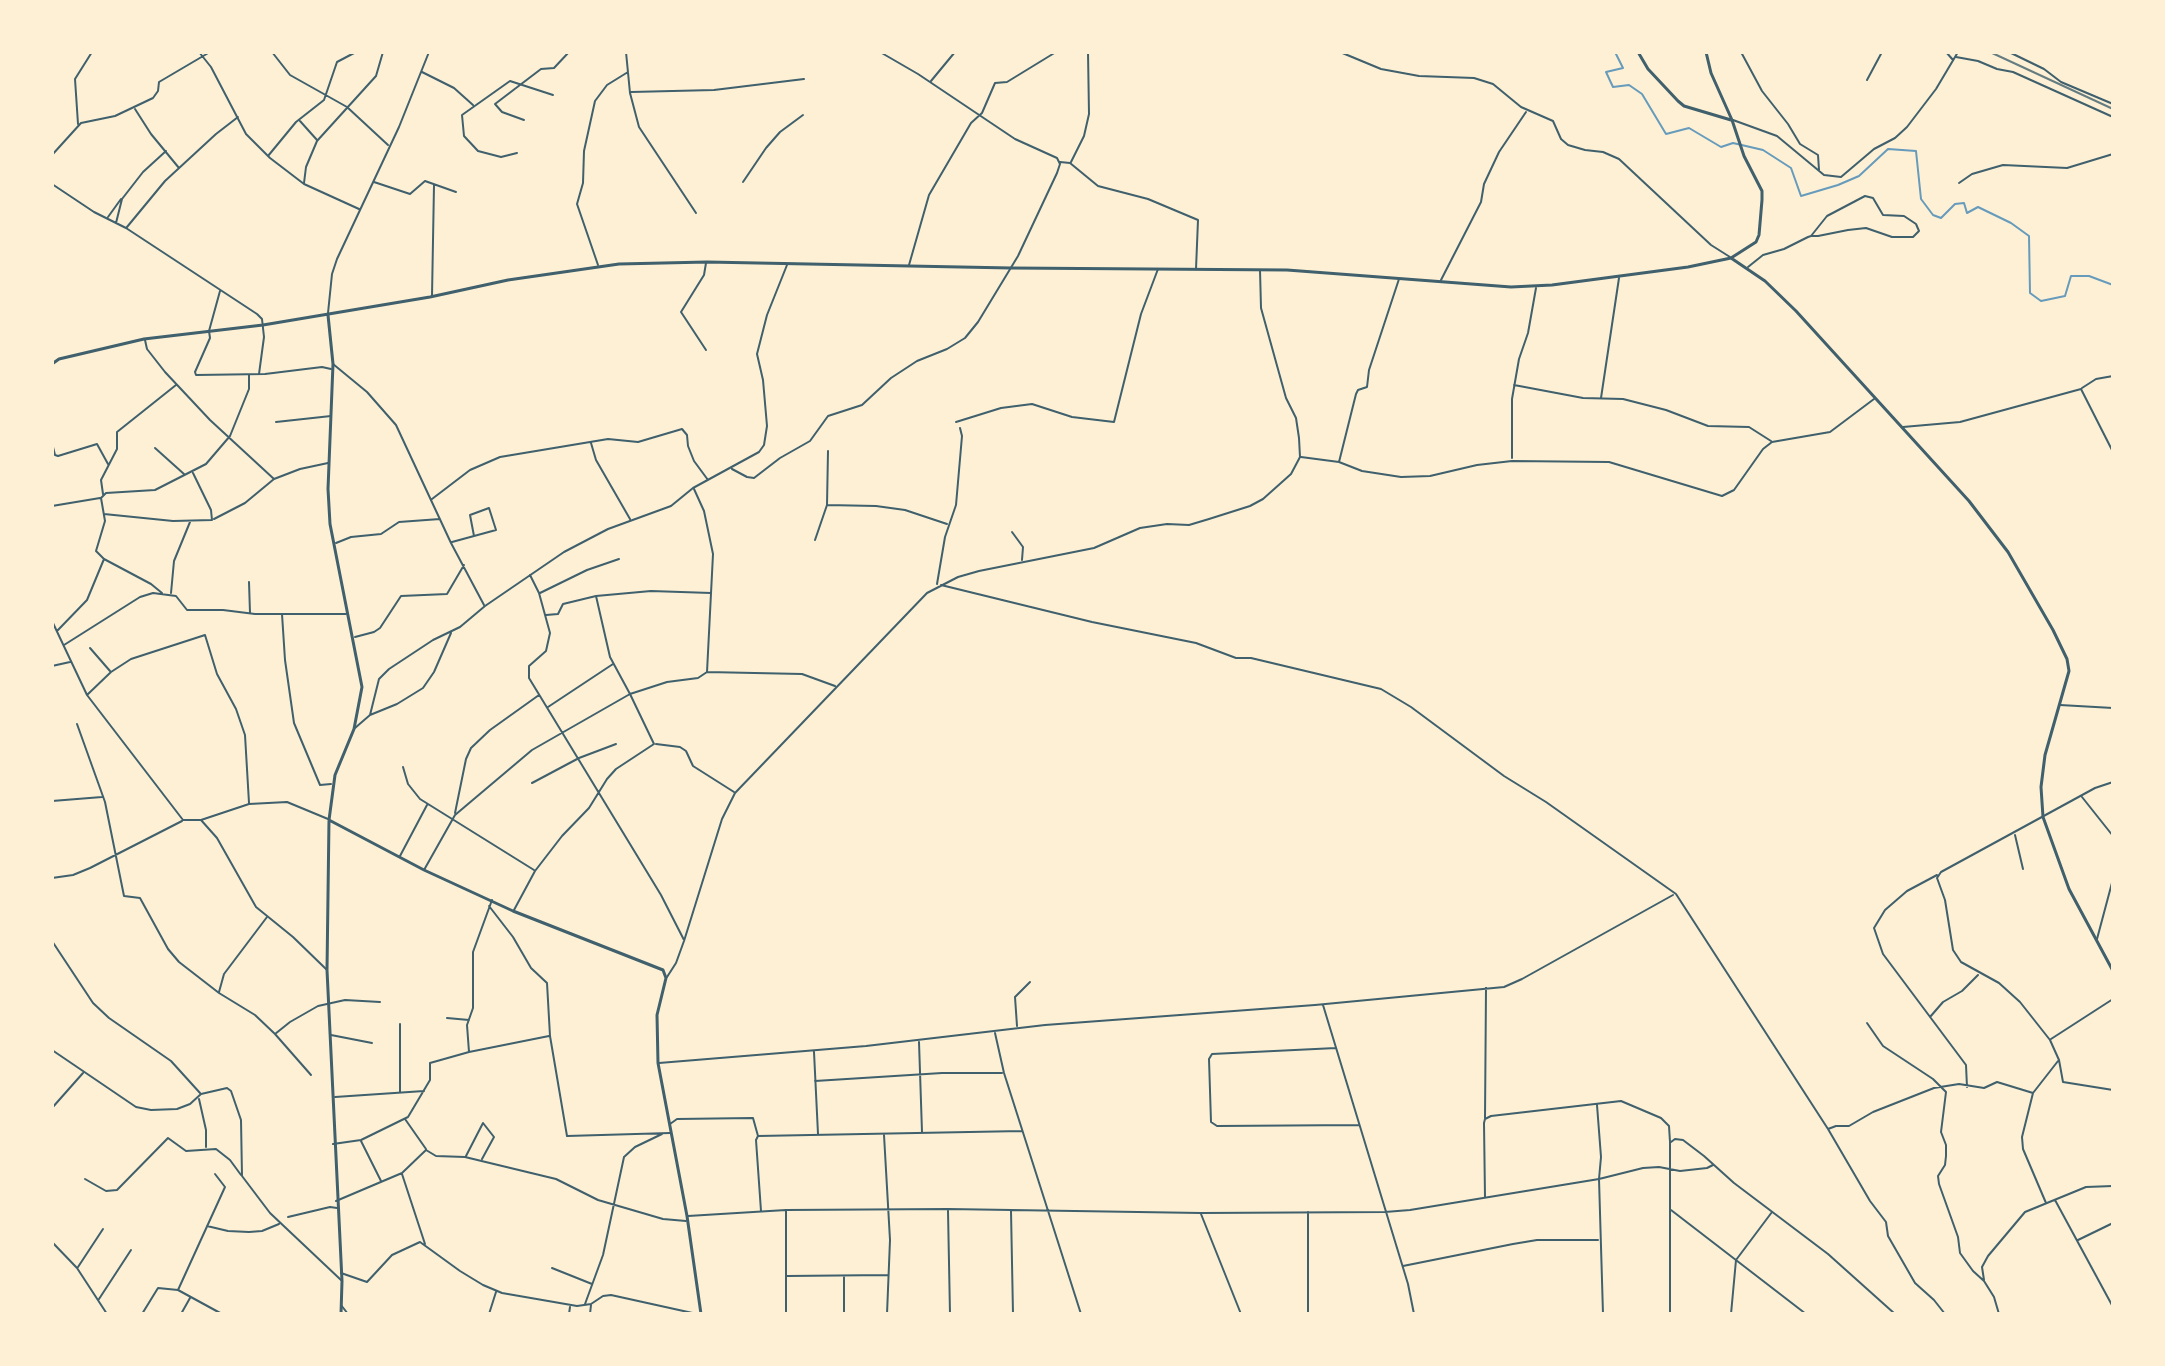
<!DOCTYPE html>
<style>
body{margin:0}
#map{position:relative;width:2165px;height:1366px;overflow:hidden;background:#fdf0d5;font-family:Figtree,sans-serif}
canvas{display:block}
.frame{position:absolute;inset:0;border:54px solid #fdf0d5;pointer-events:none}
</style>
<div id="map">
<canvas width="2165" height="1366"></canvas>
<div class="frame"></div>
</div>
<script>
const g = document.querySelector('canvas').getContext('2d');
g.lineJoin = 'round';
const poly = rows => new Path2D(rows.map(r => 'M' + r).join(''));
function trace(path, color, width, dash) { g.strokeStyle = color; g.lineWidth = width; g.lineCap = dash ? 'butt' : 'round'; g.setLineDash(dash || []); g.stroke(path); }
const stream = poly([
 [1615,52,1623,68,1606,72,1613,87,1629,85,1642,94,1666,134,1689,128,1721,147,1733,143,1763,150,1791,168,1801,196,1838,185,1859,176,1888,149,1916,151,1921,199,1933,215,1941,218,1955,204,1964,203,1967,213,1978,207,2011,223,2029,236,2030,293,2041,301,2065,296,2071,276,2089,276,2113,285]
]);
const minor = poly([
 [199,52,211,67,246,134,270,158,304,184,359,209],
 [272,52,290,75,347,107,388,145],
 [626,52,630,93,639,127,696,213],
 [1340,52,1381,69,1419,76,1474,78,1493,84,1521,107,1553,121,1561,139,1568,145,1585,150,1603,152,1619,159,1711,245,1730,257],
 [1741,52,1762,91,1788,124,1800,144,1818,155,1819,170],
 [1946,52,1953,60],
 [2009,52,2044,69,2061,82,2113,104],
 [1956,57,1978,61,1997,69,2013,72,2113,117],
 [422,72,454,88,473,105],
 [1867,80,1882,52],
 [931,81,955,52],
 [631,92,714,90,804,79],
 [135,109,151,134,179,168],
 [524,120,502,112,495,104,541,69,554,68,569,52],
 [1733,120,1777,136,1824,175,1841,177,1874,149,1895,138,1907,127,1936,89,1958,52],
 [300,121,317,140],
 [78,124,75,79,92,52],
 [517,153,501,157,478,151,464,136,462,115,510,81,553,95],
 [52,155,81,123,115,116,153,98,158,91,159,82,210,52],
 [268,156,296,122,324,100,337,62,356,52],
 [1060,162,1070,163,1098,186,1148,199,1198,220,1196,269],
 [1071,162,1084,136,1089,114,1088,52],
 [374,182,410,194,425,181,456,192],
 [743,182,766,148,780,132,803,115],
 [304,183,306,167,317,141,376,76,383,52],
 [1959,183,1972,174,2003,165,2067,168,2113,154],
 [52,184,94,212,126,228,257,314,262,319,264,337,259,374],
 [108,217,121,199],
 [116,223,122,199,143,172,166,151],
 [127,227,165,181,216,134,238,117],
 [598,265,577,204,583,183,584,151,595,101,607,85,628,72],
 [909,265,929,195,971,123,982,113,995,83,1007,82,1056,52],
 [1748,267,1763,255,1784,249,1808,237,1811,236,1818,236,1848,230,1866,228,1892,237,1913,237,1919,231,1916,224,1904,216,1883,215,1873,198,1865,196,1827,216,1811,236],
 [1441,280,1481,202,1484,184,1499,152,1526,112],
 [220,291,209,331,210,338,195,372,196,375,265,374,322,367,331,369],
 [432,296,434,185],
 [328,313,332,274,337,259,399,127,429,52],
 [145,340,147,349,165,372,210,420,274,479],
 [706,350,681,312,704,275,706,263],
 [333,364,367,392,396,425,451,543,484,605],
 [1514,385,1583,398,1623,399,1666,410,1708,426,1749,427,1771,441],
 [2082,388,2096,379,2113,376],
 [1601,398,1619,278],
 [276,422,331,416],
 [956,422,1001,408,1032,404,1072,417,1114,422,1141,314,1158,269],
 [1903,427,1960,422,2081,389,2113,452],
 [591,443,596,460,630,519],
 [53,447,55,455,58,456,97,444,108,464],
 [155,448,184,474],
 [1301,457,1339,462,1362,471,1401,477,1430,476,1477,465,1512,461,1609,462,1722,496,1734,490,1763,449,1772,442,1830,432,1874,399],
 [1512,458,1512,399,1519,359,1528,333,1536,288],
 [1339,462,1356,394,1358,390,1367,387,1369,370,1399,279],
 [732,469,747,477,754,478,780,458,810,441,828,416,862,405,891,378,917,361,947,349,965,338,978,322,1018,256,1057,173,1060,164,1057,158,1015,139,918,74,880,52],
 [103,494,101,480,117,449,117,432,176,385],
 [432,499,470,470,500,457,608,439,638,442,682,429,687,435,688,446,694,461,708,480],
 [827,505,876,506,905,510,947,524],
 [52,506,100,498],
 [104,514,173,521,212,520,211,510,193,473],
 [214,519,245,503,274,479,300,469,328,463],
 [1012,532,1023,547,1022,560],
 [815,540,827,505,828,451],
 [452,542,496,530,489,508,470,515,474,536],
 [336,543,351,537,381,534,399,522,440,519],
 [530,575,539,593,550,633,546,651,529,666,529,678,661,895,684,940],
 [249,582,250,613],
 [937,584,945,537,956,505,962,436,960,428],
 [941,585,1092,622,1196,643,1236,658,1251,658,1381,689,1411,707,1504,776,1546,802,1676,894,1828,1129,1870,1201,1886,1222,1888,1236,1915,1283,1934,1300,1945,1314],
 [162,593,151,584,104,559,96,551,105,521,101,498,106,493,155,490,206,464,230,436,249,389,249,375],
 [171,593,174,561,190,522],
 [540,593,587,570,619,559],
 [596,596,610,657,630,694,667,682,698,678,707,672,713,554,704,511,694,489],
 [282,614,285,660,294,723,320,785,331,784],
 [546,615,558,614,563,604,596,596,651,591,711,593],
 [52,621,87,695,183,820,201,820,249,804,287,802,328,819],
 [58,630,87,600,104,559],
 [355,637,374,632,380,628,401,596,447,594,464,565],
 [64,645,140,597,153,593,176,596,187,610,223,610,255,614,346,614],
 [90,648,110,671],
 [52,666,70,662],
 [707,672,802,674,835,686],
 [87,695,111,672,131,659,205,635,217,674,236,709,245,735,249,803],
 [2060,705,2113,708],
 [548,707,613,664],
 [370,715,379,679,389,669,433,640,460,627,485,606,564,552,608,529,671,506,693,488,759,452,764,445,767,426,763,380,757,354,767,315,787,265],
 [77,724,105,802,124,896,140,898,168,949,179,962,219,993,255,1015,275,1034,290,1022,318,1006,345,1000,380,1002],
 [355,728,370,715,397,704,423,688,434,672,451,633],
 [656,744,680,747,686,751,693,766,734,792],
 [403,767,408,784,420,799,534,870],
 [2113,782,2095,788,1941,872,1937,878,1945,900,1953,950,1961,962,1999,983,2020,1002,2050,1040,2059,1060,2063,1082,2113,1090],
 [532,783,579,758,616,744],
 [2082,797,2113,836],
 [52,801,102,797],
 [455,813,466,759,471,748,490,730,539,695],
 [201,820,217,838,256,907,293,937,326,969],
 [2015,835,2023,869],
 [400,856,427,805],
 [424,870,455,815,532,750,630,694,654,744,616,769,607,779,589,808,562,836,535,871,514,910],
 [1937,875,1907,891,1885,910,1874,928,1883,954,1966,1065,1967,1087],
 [52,878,73,875,90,868,182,821],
 [489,906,513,937,531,968,547,983,550,1036,567,1136,670,1133],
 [2097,939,2113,879],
 [52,941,93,1003,109,1018,171,1061,200,1093],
 [667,977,676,963,684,941,722,819,735,793,927,593,958,577,979,571,1094,548,1140,528,1167,524,1189,525,1209,519,1250,506,1263,499,1291,474,1300,457,1299,438,1296,418,1286,398,1261,308,1260,270],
 [219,992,224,974,267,917],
 [1323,1005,1408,1284,1414,1314],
 [1930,1017,1943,1002,1962,991,1978,975],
 [447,1018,469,1020],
 [1867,1023,1883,1046,1933,1079,1946,1092,1941,1132,1946,1145,1946,1156,1945,1165,1938,1176,1939,1184,1958,1237,1960,1253,1973,1271,1984,1281,1994,1297,1999,1314],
 [1017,1026,1015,997,1030,982],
 [995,1033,1004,1073,1081,1314],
 [275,1034,311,1075],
 [331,1035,372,1043],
 [2051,1039,2113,999],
 [919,1042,922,1132],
 [1336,1048,1212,1054,1209,1059,1211,1122,1217,1126,1359,1125],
 [52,1050,136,1107,151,1110,177,1109,190,1104,201,1094,227,1088,231,1091,241,1120,242,1176,270,1213,341,1280],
 [469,1052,549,1036],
 [814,1052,818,1134],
 [659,1063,866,1046,1045,1025,1315,1005,1504,987,1522,979,1673,895],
 [815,1081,942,1073,1002,1073],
 [400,1091,400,1024],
 [335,1097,424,1091],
 [199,1099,206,1130,206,1147],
 [1597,1105,1601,1157,1599,1179,1603,1314],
 [52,1108,83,1073],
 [1485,1118,1486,988],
 [405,1119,426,1149],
 [670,1124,677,1119,753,1118,758,1136],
 [1828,1129,1836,1126,1849,1126,1873,1112,1934,1088,1959,1084,1984,1088,1997,1082,2033,1093],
 [884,1135,890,1240,887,1314],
 [361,1141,381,1181],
 [1671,1142,1675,1139,1683,1140,1704,1156,1734,1183,1828,1254,1895,1314],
 [333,1144,361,1140,408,1117,430,1080,430,1063,469,1052,467,1025,473,1008,473,952,492,900],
 [466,1156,483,1123,494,1137,482,1159],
 [402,1174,425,1244],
 [85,1179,106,1191,117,1190,168,1138,186,1151,216,1149,230,1160,241,1175],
 [1485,1197,1484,1123,1485,1119,1491,1116,1621,1101,1661,1118,1669,1126,1670,1142,1670,1314],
 [2055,1200,2113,1307],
 [336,1201,402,1173,426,1150,436,1156,465,1157,556,1179,598,1200,663,1219,686,1221],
 [2046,1203,2023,1149,2022,1137,2033,1093,2058,1061],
 [1671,1210,1806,1314],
 [761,1211,756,1140,758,1136,1022,1131],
 [948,1211,950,1314],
 [1011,1211,1013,1314],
 [1201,1214,1241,1314],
 [688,1216,786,1210,948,1209,1201,1213,1385,1212,1410,1210,1599,1179,1643,1168,1659,1167,1680,1171,1707,1168,1713,1165],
 [288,1217,330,1207,337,1208],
 [207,1226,228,1231,249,1232,262,1231,279,1224],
 [2078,1240,2113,1223],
 [52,1242,77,1268,107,1314],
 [1403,1266,1513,1244,1537,1240,1598,1240],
 [78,1267,103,1229],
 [552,1268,592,1284],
 [341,1273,367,1282,392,1255,420,1242,460,1271,483,1285,502,1293,577,1306,591,1304,603,1296,611,1295,697,1314],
 [787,1276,888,1275],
 [844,1276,844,1314],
 [1984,1280,1982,1267,1988,1256,2025,1212,2086,1187,2113,1186],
 [178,1290,225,1187,215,1174],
 [99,1299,131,1250],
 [585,1304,603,1255,624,1157,635,1147,662,1134],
 [341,1305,348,1314],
 [142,1314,158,1288,178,1290,222,1314],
 [181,1314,190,1298],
 [489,1314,496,1292],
 [569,1314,570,1307],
 [590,1314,591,1305],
 [786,1314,786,1211],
 [1308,1314,1308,1212],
 [1731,1314,1736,1260,1772,1212]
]);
const tertiary = poly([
 [1638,52,1648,69,1678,101,1684,106,1731,120],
 [1731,258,1765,281,1796,311,1969,501,2008,552,2053,630,2067,659,2069,671,2045,755,2041,787,2043,817,2069,889,2113,971],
 [328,315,333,364,328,489,330,524,362,687,354,729,335,775,329,820,327,970,342,1281,341,1314],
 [52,364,59,359,144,339,263,325,430,297,508,280,619,264,707,262,1011,268,1287,270,1511,287,1552,285,1688,267,1731,258,1756,242,1759,235,1762,200,1762,191,1744,156,1732,120,1711,73,1706,52],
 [329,820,424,870,513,911,663,970,666,978,657,1015,658,1063,687,1216,701,1314]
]);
const rail = poly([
 [1990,52,2113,109]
]);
trace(stream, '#669bbc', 2);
trace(minor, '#3f606c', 2);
trace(tertiary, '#3f606c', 3);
trace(rail, '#657d81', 2);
</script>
